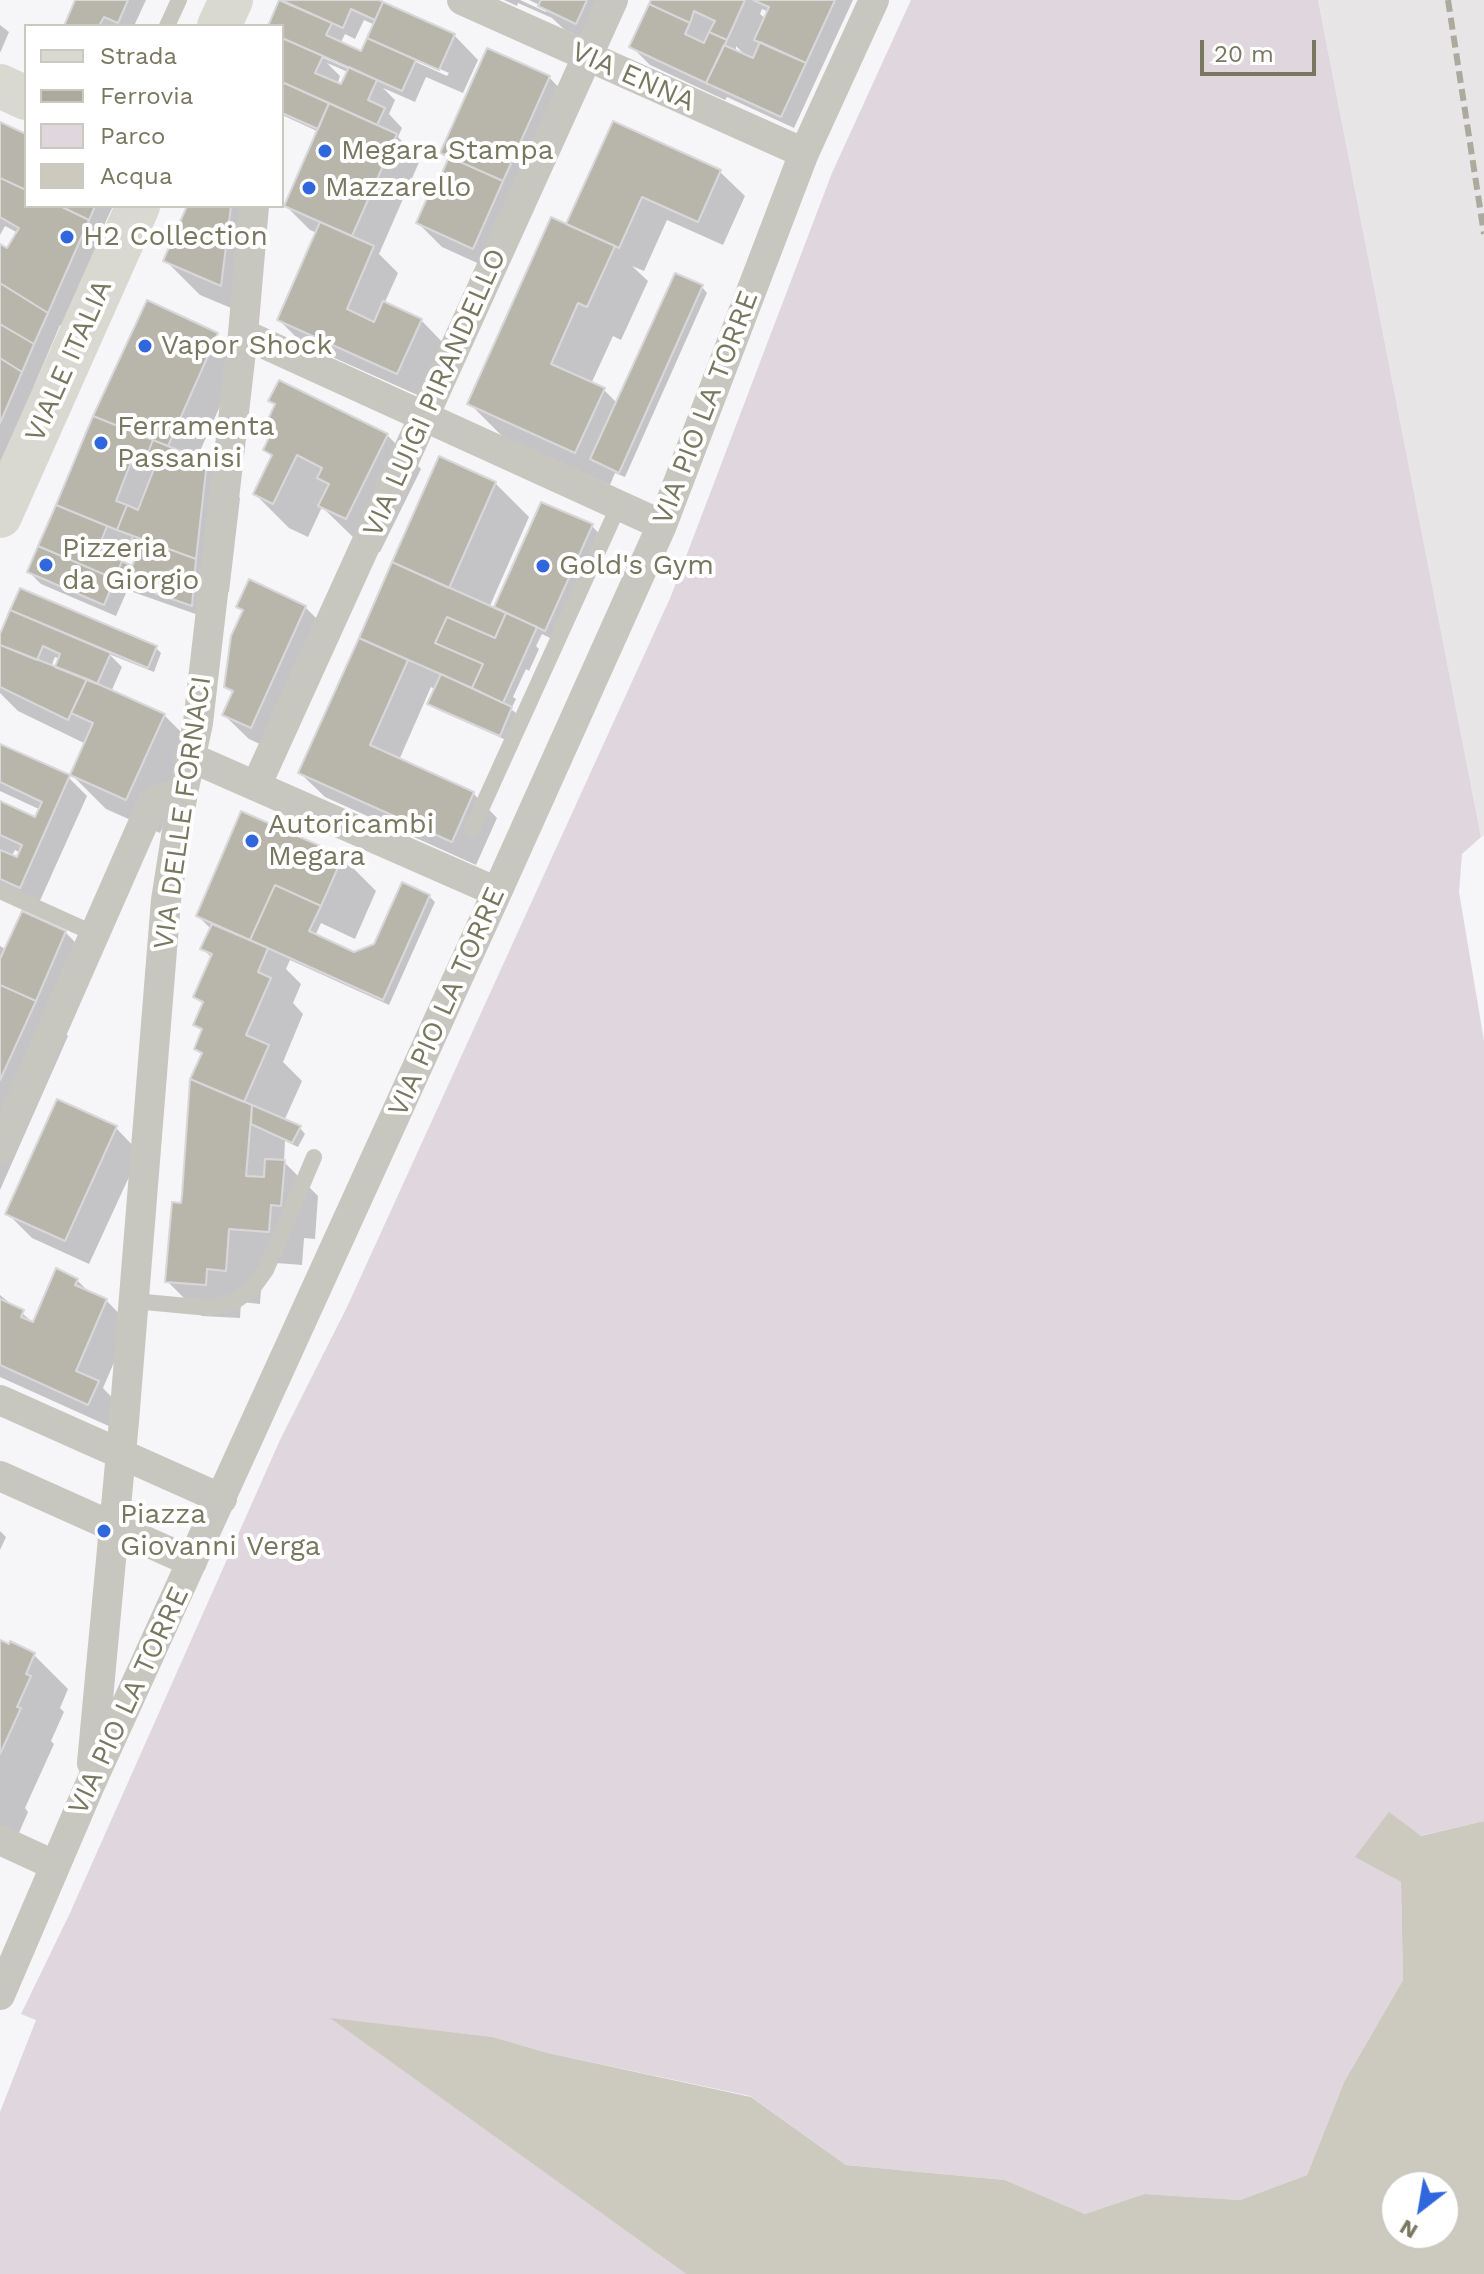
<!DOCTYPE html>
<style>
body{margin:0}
#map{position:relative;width:1484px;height:2274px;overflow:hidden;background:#f6f5f8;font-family:"Work Sans",sans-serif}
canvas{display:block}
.legend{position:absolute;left:24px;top:24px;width:260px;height:184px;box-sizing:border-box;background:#fff;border:2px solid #c9c9bf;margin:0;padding:10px 14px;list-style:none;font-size:24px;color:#79775f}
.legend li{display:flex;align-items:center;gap:16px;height:40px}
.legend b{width:40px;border:2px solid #c9c9bf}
.north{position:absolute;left:1380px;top:2170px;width:80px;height:80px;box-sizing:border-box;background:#fff;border:2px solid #c9c9bf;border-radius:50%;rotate:211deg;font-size:22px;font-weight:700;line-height:32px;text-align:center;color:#79775f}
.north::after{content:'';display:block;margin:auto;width:28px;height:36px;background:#3167dc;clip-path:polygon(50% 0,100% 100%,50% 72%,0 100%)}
.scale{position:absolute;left:1200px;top:40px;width:116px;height:36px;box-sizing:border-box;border:4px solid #79775f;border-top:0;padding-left:10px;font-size:24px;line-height:28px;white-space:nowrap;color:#79775f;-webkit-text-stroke:6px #fff;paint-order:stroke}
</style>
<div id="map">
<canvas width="1484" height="2274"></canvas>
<ul class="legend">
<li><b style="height:10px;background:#d9d9d2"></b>Strada</li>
<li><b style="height:10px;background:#acaa9f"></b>Ferrovia</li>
<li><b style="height:22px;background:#dfd6de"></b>Parco</li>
<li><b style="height:22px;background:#ccc9bf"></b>Acqua</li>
</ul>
<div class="north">N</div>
<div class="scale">20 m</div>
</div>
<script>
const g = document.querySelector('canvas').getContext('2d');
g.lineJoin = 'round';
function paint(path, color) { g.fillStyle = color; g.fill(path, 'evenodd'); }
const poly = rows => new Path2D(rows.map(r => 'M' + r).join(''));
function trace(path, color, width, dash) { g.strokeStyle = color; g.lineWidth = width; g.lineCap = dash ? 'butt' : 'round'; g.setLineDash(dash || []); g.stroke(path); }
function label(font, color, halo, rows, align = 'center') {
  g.font = font + ' "Work Sans",sans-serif'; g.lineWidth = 8; g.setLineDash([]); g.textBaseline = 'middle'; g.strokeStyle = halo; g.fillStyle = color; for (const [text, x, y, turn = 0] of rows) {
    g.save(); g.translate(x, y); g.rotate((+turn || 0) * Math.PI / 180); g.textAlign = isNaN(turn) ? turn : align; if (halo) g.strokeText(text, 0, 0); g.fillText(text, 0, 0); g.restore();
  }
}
const built = poly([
 [1318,0,1484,0,1484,836,1481,837]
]);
const green = poly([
 [911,0,1318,0,1481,837,1462,854,1459,892,1484,1041,1484,1821,1420,1836,1356,1857,1401,1882,1403,1980,1344,2082,1307,2175,1240,2200,1144,2194,1085,2214,1005,2180,846,2165,750,2096,548,2053,493,2037,332,2019,686,2274,0,2274,0,2112,36,2020,21,2014,70,1913,280,1440,347,1307,671,596,832,173]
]);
const water = poly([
 [1389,1812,1421,1836,1484,1821,1484,2274,686,2274,330,2018,493,2037,548,2053,751,2097,846,2165,1005,2180,1085,2214,1144,2194,1240,2200,1307,2175,1344,2082,1403,1980,1401,1882,1355,1857],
 [1396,2186,1444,2186,1444,2234,1396,2234]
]);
const shadow = poly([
 [78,0,146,0,134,26,66,26],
 [282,0,374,0,454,35,478,60,463,93,426,77,415,102,383,88,395,100,389,114,402,128,398,137,420,160,379,254,398,273,384,304,421,320,445,345,422,397,303,344,279,320,317,233,310,230,286,206,319,132,282,115,282,40,351,70,351,66,282,35,282,26,270,26],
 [364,20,375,25,362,53,340,44,345,34,355,39],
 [396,49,449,73,447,76,396,53],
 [327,63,348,72,342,87,337,85,340,76],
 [504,0,520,0,546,12,548,9,529,0,622,0,601,47,565,30,552,18,518,3,517,6],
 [653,0,853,0,794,128,727,97,725,100,650,65,632,47],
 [762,9,769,12,766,19,760,14],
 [736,46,748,58,736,52],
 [0,25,9,32,0,53],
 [549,77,561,90,497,272,442,247,418,223,432,200,450,160,442,152],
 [0,124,26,136,26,206,113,206,100,234,107,240,67,330,60,325,34,386,40,392,0,482,0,246,8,251,18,233,5,226,0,235],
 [614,124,720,172,745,196,723,245,667,220,644,271,632,266,648,281,621,340,613,336,591,384,604,390,618,404,702,287,707,293,625,477,615,473,610,485,503,437,469,403,567,227],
 [189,206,264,206,255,318,200,295,166,261],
 [216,334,241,359,196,460,206,463,240,498,229,592,207,583,204,617,130,591,122,583,119,586,126,593,116,616,41,584,29,572,95,417],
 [107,545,135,555,138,558,134,569,103,556],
 [271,400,387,435,421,469,380,552,355,539,322,507,308,537,289,528,255,494,273,458,265,450,273,434,266,427,276,406],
 [495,483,529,517,489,608,503,614,496,607,592,526,604,539,558,642,542,634,536,646,539,649,529,671,526,669,513,697,516,699,511,709,517,714,506,740,436,709,430,703,436,690,431,687,399,760,473,793,497,818,476,865,325,797,300,773,361,639],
 [21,590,156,648,161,653,154,672,109,654,122,667,111,692,164,715,198,749,160,833,106,809,72,775,86,744,18,711,0,693,0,639],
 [55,657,60,659,56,669,51,667],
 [239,606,305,607,330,632,275,751,249,739,224,715,234,694,226,687,244,612],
 [0,747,68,777,87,796,38,905,0,888,0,803,36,820,41,810,0,791],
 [15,850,21,853,18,860,11,857],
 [342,857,376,891,355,939,321,923,315,936,354,954,376,945,429,896,435,902,389,1005,290,960,286,969,301,984,293,1003,303,1014,283,1062,302,1081,284,1121,300,1128,305,1134,298,1147,285,1141,284,1162,318,1196,315,1239,304,1238,302,1265,263,1262,260,1304,241,1302,240,1318,202,1316,168,1282,182,1205,203,1055,196,1049,203,1032,196,1024,204,1005,196,997,212,958,203,949,211,929,198,916],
 [65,932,84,951,53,1021,68,1036,0,1190,0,946,7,950],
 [116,1128,140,1153,89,1264,32,1238,8,1214],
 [77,1280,91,1294,106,1300,130,1325,103,1388,122,1408,113,1428,0,1377,0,1295,35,1324],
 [0,1531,6,1537,0,1550],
 [0,1641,34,1655,68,1689,60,1708,64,1712,51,1741,54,1744,25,1808,28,1812,18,1835,0,1826]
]);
const building = poly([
 [75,0,128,0,118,23,104,17,99,26,64,26,75,0],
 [279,0,332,23,326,35,361,51,367,38,416,60,402,91,282,38,282,26,268,26,279,0],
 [281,0,379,0,383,2,375,20,351,9,343,28,281,0],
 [541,0,587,0,576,24,538,6,541,0],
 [651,0,745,0,727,40,709,32,715,21,694,11,690,23,649,4,651,0],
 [753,0,835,0,806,63,754,40,769,7,753,0],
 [383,2,455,34,439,70,367,38,383,2],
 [649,4,690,23,685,34,704,43,709,32,727,40,706,83,629,47,649,4],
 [282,38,323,56,315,73,341,84,349,67,377,80,368,100,385,108,377,125,282,82,282,38],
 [760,42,806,63,781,117,706,83,724,45,753,58,760,42],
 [487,48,550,76,503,181,440,153,487,48],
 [282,82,329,103,318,129,282,113,282,82],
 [329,103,397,134,352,236,284,206,329,103],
 [613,121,721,170,698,222,642,197,619,248,566,224,613,121],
 [0,122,26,134,26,190,0,178,0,122],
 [449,157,503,181,473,249,416,223,428,196,431,198,449,157],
 [0,178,26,190,26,206,60,206,89,220,48,313,0,283,0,244,7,248,19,228,0,217,0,178],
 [60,206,95,206,89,220,60,206],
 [187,206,231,206,221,286,163,261,187,206],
 [551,217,615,246,587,307,578,303,551,364,605,388,575,453,467,404,551,217],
 [320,222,374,246,347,309,374,322,383,301,422,319,397,374,277,320,320,222],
 [675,273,703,285,619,473,590,459,675,273],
 [0,283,48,313,34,344,0,324,0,283],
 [147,300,218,333,168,446,93,416,147,300],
 [0,324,34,344,22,372,0,358,0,324],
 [0,358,22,372,0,423,0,358],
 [279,380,388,434,346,519,318,506,329,484,317,478,322,468,297,455,273,504,253,494,272,455,263,450,272,431,264,428,275,404,268,401,279,380],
 [93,416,153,440,143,465,132,460,124,480,116,501,127,505,117,530,56,505,93,416],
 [153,440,207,462,196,559,117,530,127,505,138,510,154,469,143,465,153,440],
 [439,456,496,482,449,588,392,562,439,456],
 [541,502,593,524,545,631,494,607,541,502],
 [56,505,107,526,97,551,122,561,115,579,38,546,56,505],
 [133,536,196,559,192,606,115,579,122,561,132,566,137,555,127,550,133,536],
 [38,546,115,579,104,605,27,572,38,546],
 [392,562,506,613,495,638,447,617,435,643,483,664,472,688,359,638,392,562],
 [249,579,306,606,251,728,222,715,233,691,224,687,231,636,243,610,236,607,249,579],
 [20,588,157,646,148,668,10,610,20,588],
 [10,610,111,653,97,684,55,667,60,654,43,646,37,660,0,645,0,634,10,610],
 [506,613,537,627,503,703,472,688,483,664,435,643,447,617,495,638,506,613],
 [359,638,408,660,370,745,474,792,452,842,298,773,359,638],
 [0,645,87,679,68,720,0,687,0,645],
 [441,674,512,707,500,736,427,704,441,674],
 [87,679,165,714,126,800,70,775,93,723,71,713,87,679],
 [0,744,70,775,20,888,0,879,0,850,17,857,22,845,0,835,0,801,35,817,42,802,0,782,0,744],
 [241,811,343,856,321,906,275,885,250,940,196,916,241,811],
 [402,882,430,895,383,1000,250,940,275,885,321,906,309,931,354,952,374,944,402,882],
 [22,911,66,931,36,1001,0,985,0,959,22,911],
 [212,924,268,948,258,972,271,978,246,1035,269,1045,244,1102,190,1079,202,1053,194,1049,202,1029,193,1025,203,1002,193,997,212,954,200,949,212,924],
 [0,985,36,1001,0,1080,0,985],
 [190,1079,252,1105,246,1176,264,1177,265,1159,285,1160,281,1206,271,1205,269,1232,229,1229,226,1271,207,1269,206,1285,165,1282,172,1202,181,1203,182,1195,190,1079],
 [57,1099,117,1126,65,1241,5,1214,57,1099],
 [252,1105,301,1126,292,1143,251,1124,252,1105],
 [56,1268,78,1279,75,1285,107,1299,76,1371,99,1381,88,1405,0,1365,0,1299,24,1310,21,1317,33,1322,56,1268],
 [0,1640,9,1644,10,1641,35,1653,26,1674,31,1676,17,1707,21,1708,0,1754,0,1640]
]);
const lane = poly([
 [167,26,179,0],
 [472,829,619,505],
 [0,891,95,934],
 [134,1301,209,1308,234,1302,253,1288,266,1270,314,1157]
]);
const street = poly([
 [462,0,804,153],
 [243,334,662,525],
 [192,758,497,892],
 [256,786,613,0],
 [0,1149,153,801,183,792],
 [0,1400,222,1499],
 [0,1476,192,1562],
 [92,1763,124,1421,166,900,183,792,198,723,243,334,254,206],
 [0,1840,54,1865],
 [0,1995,89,1787,497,892,662,525,804,153,874,0]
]);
const secondary = poly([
 [219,26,231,0],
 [0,86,26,98],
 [0,516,138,206]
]);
const rail = poly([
 [1448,0,1484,234]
]);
const markers = [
 [325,151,8,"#3167dc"],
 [309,188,8,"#3167dc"],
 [67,237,8,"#3167dc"],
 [145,346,8,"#3167dc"],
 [101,443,8,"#3167dc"],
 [46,565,8,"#3167dc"],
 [543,566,8,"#3167dc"],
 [252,841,8,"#3167dc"],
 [104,1531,8,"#3167dc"]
];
const streetNames = [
 ["VIA ENNA",633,77,24],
 ["VIALE ITALIA",69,361,-66],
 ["VIA LUIGI PIRANDELLO",435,393,-66],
 ["VIA PIO LA TORRE",706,408,-69],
 ["VIA DELLE FORNACI",183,813,-82],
 ["VIA PIO LA TORRE",447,1002,-66],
 ["VIA PIO LA TORRE",129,1701,-65]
];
const poiNames = [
 ["Megara Stampa",341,151],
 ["Mazzarello",325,188],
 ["H2 Collection",83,237],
 ["Vapor Shock",161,346],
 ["Ferramenta",117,427],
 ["Passanisi",117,459],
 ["Pizzeria",62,549],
 ["da Giorgio",62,581],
 ["Gold's Gym",559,566],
 ["Autoricambi",268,825],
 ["Megara",268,857],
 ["Piazza",120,1515],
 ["Giovanni Verga",120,1547]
];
paint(built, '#e7e5e6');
paint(green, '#dfd6de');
paint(water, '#ccc9bf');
paint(shadow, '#0003');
paint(building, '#b8b6ab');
trace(building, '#d8d8da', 2);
trace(lane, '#c7c6bf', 16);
trace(street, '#c7c6bf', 30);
trace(secondary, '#d9d9d2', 44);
trace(rail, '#acaa9f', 6, [12, 6]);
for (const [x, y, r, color] of markers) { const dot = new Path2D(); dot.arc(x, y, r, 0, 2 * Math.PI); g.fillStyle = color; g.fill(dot); trace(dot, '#fff', 3); }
label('28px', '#79775f', '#fff', streetNames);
label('28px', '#79775f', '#fff', poiNames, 'left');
</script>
